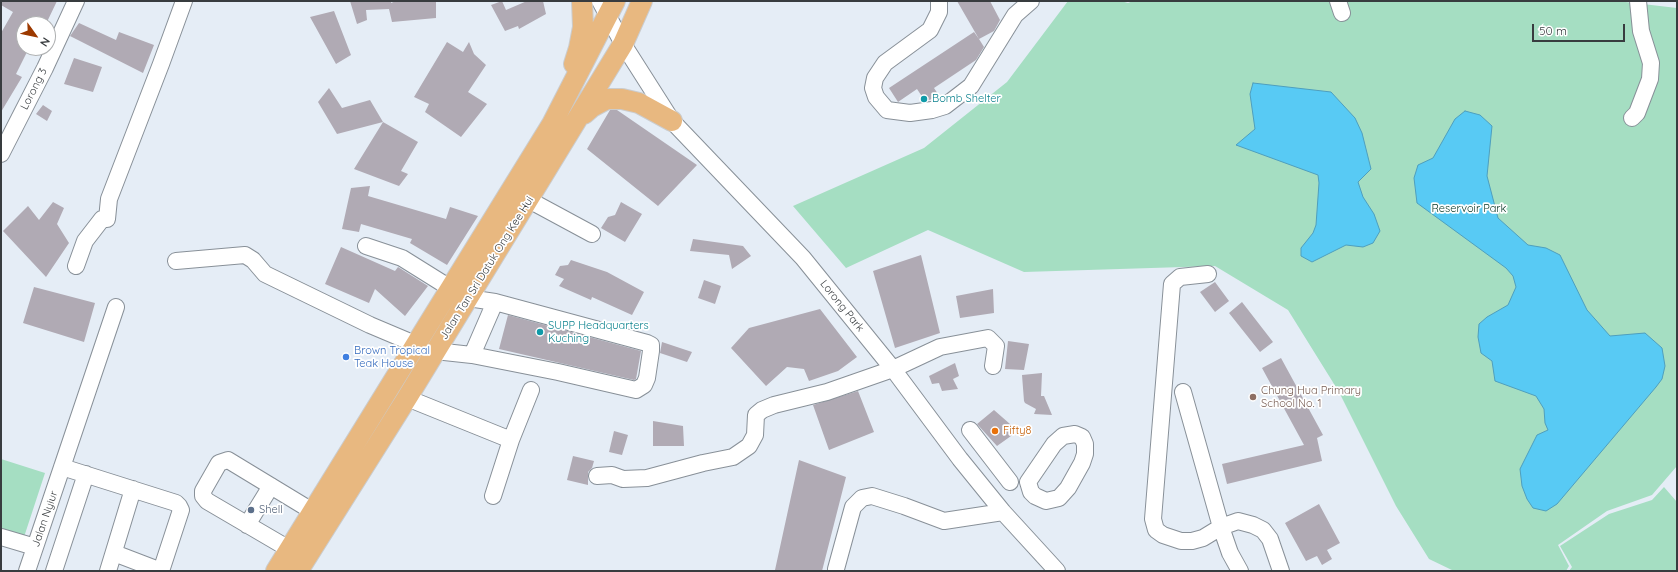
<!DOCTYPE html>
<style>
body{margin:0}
#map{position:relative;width:1678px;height:572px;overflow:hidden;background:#e5edf6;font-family:Quicksand,sans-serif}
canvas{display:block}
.frame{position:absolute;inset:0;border:2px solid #383c3f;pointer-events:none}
.north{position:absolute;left:16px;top:16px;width:40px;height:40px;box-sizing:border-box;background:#fff;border:1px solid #afb1b2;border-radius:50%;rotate:123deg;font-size:11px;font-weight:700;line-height:16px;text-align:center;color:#383c3f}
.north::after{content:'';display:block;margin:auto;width:14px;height:18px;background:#9c3900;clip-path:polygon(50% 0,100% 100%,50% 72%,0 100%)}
.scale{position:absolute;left:1532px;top:24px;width:93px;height:18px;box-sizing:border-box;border:2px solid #383c3f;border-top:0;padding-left:5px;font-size:12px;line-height:14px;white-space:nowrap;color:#383c3f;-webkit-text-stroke:3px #fff;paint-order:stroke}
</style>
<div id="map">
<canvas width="1678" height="572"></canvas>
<div class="frame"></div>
<div class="north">N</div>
<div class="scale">50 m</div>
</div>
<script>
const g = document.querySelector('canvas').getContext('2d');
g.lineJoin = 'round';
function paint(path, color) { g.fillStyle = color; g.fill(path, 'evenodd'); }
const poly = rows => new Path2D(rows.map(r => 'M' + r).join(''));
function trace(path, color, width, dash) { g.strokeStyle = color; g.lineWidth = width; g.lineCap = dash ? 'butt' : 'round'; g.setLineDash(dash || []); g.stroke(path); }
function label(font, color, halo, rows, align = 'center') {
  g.font = font + ' Quicksand,sans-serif'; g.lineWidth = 3.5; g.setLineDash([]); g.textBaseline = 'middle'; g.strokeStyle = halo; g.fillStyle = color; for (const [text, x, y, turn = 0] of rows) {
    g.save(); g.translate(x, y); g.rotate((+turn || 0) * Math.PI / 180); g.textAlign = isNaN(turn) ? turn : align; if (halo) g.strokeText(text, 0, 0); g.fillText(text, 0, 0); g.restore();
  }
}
const green = poly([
 [1068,1,1121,1,1128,3,1133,1,1617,1,1677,8,1677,466,1652,495,1607,511,1558,545,1569,566,1566,571,1454,571,1429,559,1396,506,1339,392,1288,310,1215,266,1024,272,928,230,846,268,793,206,924,148,1007,82],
 [1,459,45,473,24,537,1,530],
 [1664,487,1677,502,1677,571,1569,571,1572,567,1560,546,1609,514,1652,500]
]);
const water = poly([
 [1253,83,1331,92,1355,118,1362,133,1371,169,1358,182,1363,197,1374,214,1380,231,1373,243,1363,247,1346,245,1312,262,1301,256,1301,248,1313,233,1316,225,1319,183,1318,175,1236,145,1255,129,1250,94,1253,83],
 [1465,111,1480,115,1492,126,1487,176,1498,218,1528,245,1546,248,1560,255,1587,310,1610,336,1645,333,1662,348,1665,366,1662,379,1656,387,1557,504,1546,511,1533,508,1527,499,1522,486,1520,469,1537,435,1548,430,1545,423,1544,409,1536,396,1495,381,1492,361,1481,353,1478,337,1479,324,1487,317,1508,305,1516,287,1513,276,1506,268,1417,203,1414,178,1418,165,1433,158,1455,119,1465,111]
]);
const building = poly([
 [1,1,57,1,46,24,24,24,24,48,29,48,16,74,22,77,1,112,1,33,13,12,1,5],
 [350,1,391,1,391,3,396,1,436,1,436,18,392,22,389,9,366,10,367,20,357,24],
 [502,1,506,10,527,1,543,1,546,14,519,29,518,26,505,31,491,5],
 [957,1,990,1,1000,20,994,31,979,39,984,47,976,60,934,88,940,97,925,101,917,89,898,102,889,88,974,32,979,39],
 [334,11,351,55,336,64,310,17],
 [79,23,116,40,119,32,154,45,143,73,70,36],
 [447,42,463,52,469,42,474,54,486,65,468,92,487,104,461,137,425,112,429,104,414,97],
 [74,58,102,67,93,92,64,84],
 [329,88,342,108,370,100,383,122,337,134,318,102],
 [43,105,52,111,47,121,36,114],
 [610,110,617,110,697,165,658,206,587,149],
 [383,122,418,142,401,171,408,174,399,186,354,169],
 [370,186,368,196,446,219,450,207,478,216,447,265,410,243,412,239,361,224,359,232,342,229,351,188],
 [53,202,64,208,57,224,69,243,46,277,3,231,28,206,39,220],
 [621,202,642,214,625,242,601,228,608,217,615,215],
 [693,239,743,246,751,256,732,269,729,255,690,251],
 [341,247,395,271,398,267,428,286,405,316,375,289,369,303,325,284],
 [921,255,940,333,895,348,873,271],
 [571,260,607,272,644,292,632,315,592,297,591,300,559,286,564,279,555,275,560,266,568,265],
 [704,280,721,286,715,304,698,298],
 [1215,282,1229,301,1215,312,1200,292],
 [34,287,95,303,84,342,23,323],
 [993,289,994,313,960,318,956,296],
 [1242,302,1273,342,1260,352,1229,313],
 [820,309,857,357,838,371,809,381,804,369,787,367,766,386,731,348,749,328],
 [508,315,641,351,636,379,634,380,499,349],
 [1008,341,1029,344,1024,370,1005,369],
 [662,342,692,352,687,362,660,353],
 [1281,358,1323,435,1317,438,1322,461,1227,484,1222,464,1304,445,1262,368],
 [955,363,959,376,953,379,958,389,942,391,939,383,932,384,929,376],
 [1042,373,1041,396,1044,396,1052,415,1034,414,1036,409,1025,403,1024,401,1022,375],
 [858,391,874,432,829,450,813,405],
 [994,410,1018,431,997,446,977,424],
 [653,421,683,426,684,446,653,446],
 [614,431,628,435,622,455,609,452],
 [573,456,594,461,592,468,588,472,588,485,567,480],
 [799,460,846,477,822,571,775,570],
 [1319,504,1340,543,1327,550,1332,559,1322,565,1317,556,1306,561,1285,523]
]);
const minor = poly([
 [600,1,623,44,672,121,803,258,893,369,960,459,1003,512,1057,571],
 [939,1,939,12,930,30,885,63,875,78,873,88,876,97,887,110,910,113,932,110,945,106,971,86,1015,15,1031,1],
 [1338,1,1342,13],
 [1632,118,1637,113,1650,79,1651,63,1641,31,1638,1],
 [1,154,45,68,76,1],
 [529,200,592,234],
 [366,246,402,258,450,288],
 [176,261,245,255,253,260,265,274,370,325,415,344],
 [76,266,85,241,102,219,107,219,109,199,161,64,184,1],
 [1208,274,1180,277,1172,284,1153,519,1156,530,1163,535,1181,541,1192,541,1203,538,1221,527,1238,521,1253,525,1263,530,1270,539,1281,571],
 [435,351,472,355,558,372,636,390,644,385,647,378,651,351,651,345,647,343,495,302,468,298],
 [472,355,495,302],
 [1183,392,1221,527,1230,553,1240,571],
 [407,398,511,440],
 [970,430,1010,482],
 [1075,434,1082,437,1085,444,1085,454,1082,463,1068,488,1059,498,1046,501,1035,496,1031,492,1028,482,1054,444,1063,436,1075,434],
 [62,467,176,503,179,506,181,510,161,571],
 [597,476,612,475,623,479,647,478,703,463,733,457,749,446,755,435,756,415,762,410,774,405,827,392,893,369,940,347,988,338,996,346,993,366],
 [493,496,511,440,531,390],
 [247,525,271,486],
 [1,537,35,547],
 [289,549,207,501,203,496,203,491,219,463,228,460,312,511],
 [114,553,161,571],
 [836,569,853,507,862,498,872,496,904,506,944,521,1003,512],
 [27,571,116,307],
 [54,571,86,474],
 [108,571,133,489]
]);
const major = poly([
 [574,64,579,48,583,27,582,1],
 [584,114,592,107,607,99,622,99,639,103,672,121],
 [276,571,552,124,615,1],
 [298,571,407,398,623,44,642,1]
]);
const markers = [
 [924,99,4,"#0f9aa8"],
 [540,332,4,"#0f9aa8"],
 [346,357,4,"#3f7fe0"],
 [1253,397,4,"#8d6e63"],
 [995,431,4,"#e8710a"],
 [251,510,4,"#5c6f8a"]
];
const streetNames = [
 ["Lorong 3",34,89,-63],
 ["Jalan Tan Sri Datuk Ong Kee Hui",487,268,-58],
 ["Lorong Park",842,306,51],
 ["Jalan Nyiur",45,519,-71]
];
const cultureNames = [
 ["Bomb Shelter",932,99],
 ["SUPP Headquarters",548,326],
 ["Kuching",548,339]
];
const parkNames = [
 ["Reservoir Park",1469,209]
];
const shopNames = [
 ["Brown Tropical",354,351],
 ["Teak House",354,364]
];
const educationNames = [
 ["Chung Hua Primary",1261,391],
 ["School No. 1",1261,404]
];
const foodNames = [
 ["Fifty8",1003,431]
];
const serviceNames = [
 ["Shell",259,510]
];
paint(green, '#a5dec2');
paint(water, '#58caf4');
trace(water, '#4e9fbe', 1);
paint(building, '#b0aab4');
trace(minor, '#889098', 18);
trace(major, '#cbcccd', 22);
trace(minor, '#fff', 16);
trace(major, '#e8b880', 20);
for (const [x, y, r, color] of markers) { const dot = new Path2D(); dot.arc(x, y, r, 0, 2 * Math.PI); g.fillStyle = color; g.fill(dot); trace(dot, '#fff', 1.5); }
label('11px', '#383c3f', '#fff', streetNames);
label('11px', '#0d838f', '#fff', cultureNames, 'left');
label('11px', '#063624', '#fff', parkNames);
label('11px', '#366cbe', '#fff', shopNames, 'left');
label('11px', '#785e54', '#fff', educationNames, 'left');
label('11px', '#c56008', '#fff', foodNames, 'left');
label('11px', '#4e5e75', '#fff', serviceNames, 'left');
</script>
